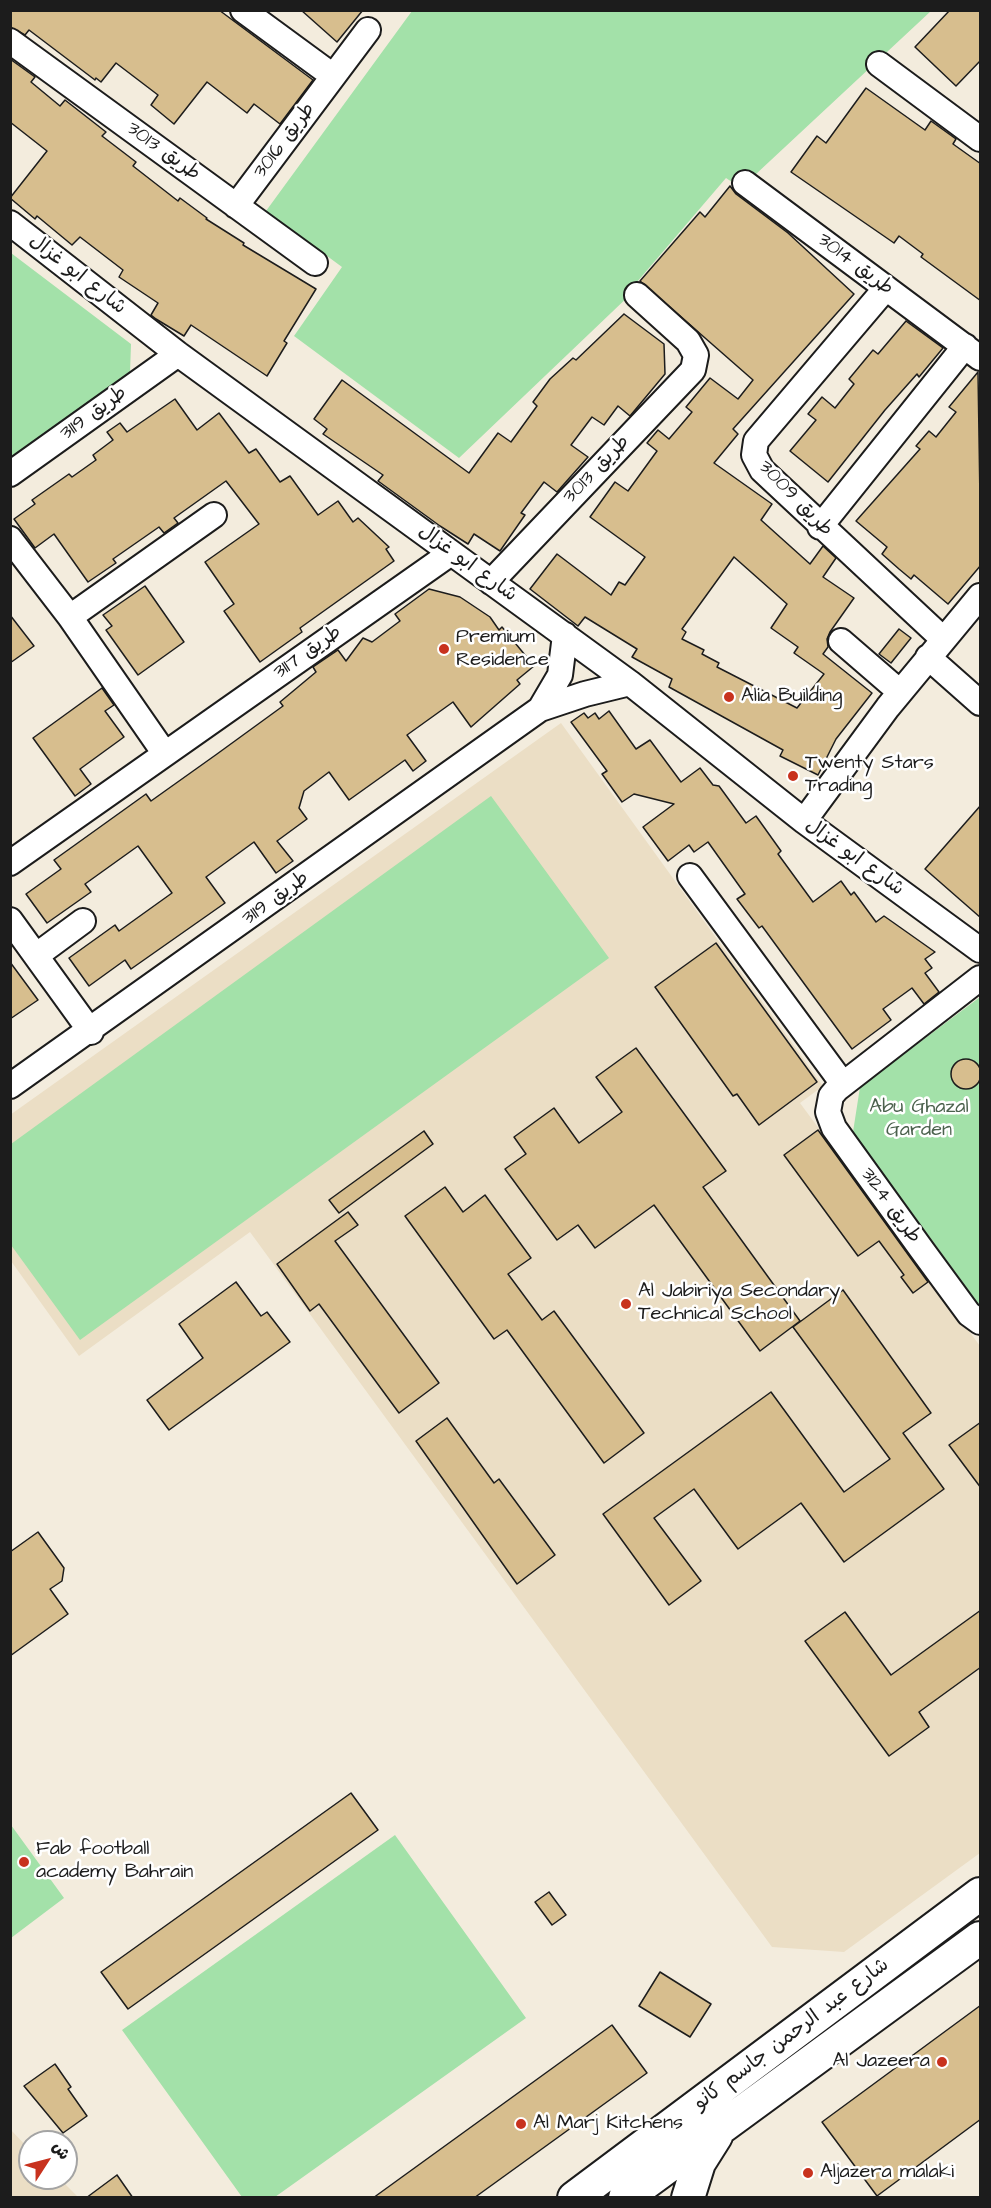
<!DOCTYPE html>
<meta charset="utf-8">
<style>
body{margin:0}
#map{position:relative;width:991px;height:2208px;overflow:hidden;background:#f3ecdd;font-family:"Architects Daughter","Playpen Sans Arabic",sans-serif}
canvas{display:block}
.frame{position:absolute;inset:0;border:12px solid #1c1c1c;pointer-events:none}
.north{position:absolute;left:18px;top:2130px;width:60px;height:60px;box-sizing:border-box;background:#fff;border:2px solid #a4a4a4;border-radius:50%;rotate:54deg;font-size:16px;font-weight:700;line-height:24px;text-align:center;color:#1c1c1c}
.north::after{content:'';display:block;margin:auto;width:21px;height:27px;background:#c8321e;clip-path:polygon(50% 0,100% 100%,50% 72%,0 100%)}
</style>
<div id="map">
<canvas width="991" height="2208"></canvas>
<div class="frame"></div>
<div class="north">ش</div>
</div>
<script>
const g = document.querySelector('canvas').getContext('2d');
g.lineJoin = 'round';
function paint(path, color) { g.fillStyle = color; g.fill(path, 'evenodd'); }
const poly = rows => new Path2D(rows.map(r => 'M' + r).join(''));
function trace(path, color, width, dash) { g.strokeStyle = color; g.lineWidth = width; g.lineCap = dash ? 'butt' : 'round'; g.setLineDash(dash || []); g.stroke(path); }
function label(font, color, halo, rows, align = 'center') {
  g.font = font + ' "Architects Daughter","Playpen Sans Arabic",sans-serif'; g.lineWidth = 5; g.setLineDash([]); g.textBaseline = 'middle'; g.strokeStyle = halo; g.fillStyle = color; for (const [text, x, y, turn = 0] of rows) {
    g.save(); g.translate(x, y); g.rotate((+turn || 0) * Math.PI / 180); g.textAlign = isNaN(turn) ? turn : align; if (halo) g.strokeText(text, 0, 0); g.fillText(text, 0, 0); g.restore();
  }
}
const built = poly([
 [561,723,823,1086,800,1103,980,1346,980,1853,844,1952,772,1947,250,1232,79,1356,11,1261,10,1115],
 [11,2130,30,2150,30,2178,59,2178,78,2197,11,2197]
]);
const green = poly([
 [412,11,931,11,741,188,726,178,631,289,633,292,459,458,294,336,342,267,266,211],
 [11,253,131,344,130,373,11,459],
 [491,796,609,958,80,1340,11,1245,11,1144],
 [980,997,980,1306,853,1132,860,1087],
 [11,1825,64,1898,11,1938,10,1938],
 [395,1835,526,2018,275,2197,242,2197,122,2030]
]);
const building = poly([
 [10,10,219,10,313,80,280,124,254,104,247,113,207,82,174,124,151,105,158,95,116,63,101,82,96,78,95,80,29,30,25,35,10,27,10,10],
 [301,10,363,10,337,42,301,10],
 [950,10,981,10,981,60,956,86,915,47,950,10],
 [10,59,35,77,31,82,60,106,65,100,106,132,102,136,136,162,133,166,178,201,180,198,207,218,206,219,244,243,243,245,316,289,284,341,287,343,267,376,191,325,184,336,156,319,151,315,158,303,119,277,123,270,80,237,72,245,37,216,35,219,10,198,47,151,10,122,10,59],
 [866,88,925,130,931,121,956,139,953,144,981,164,981,301,921,257,923,254,899,236,894,243,791,172,817,136,826,143,866,88],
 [730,186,736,194,788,233,854,294,733,429,738,434,714,463,772,504,761,520,810,564,823,546,836,558,823,577,854,598,830,632,827,639,828,647,823,654,872,693,836,739,818,775,780,756,783,750,669,687,672,679,632,657,637,649,585,617,578,626,530,589,557,554,611,595,619,582,625,585,645,557,590,517,615,482,628,491,657,451,647,443,658,430,669,439,692,412,686,407,710,378,738,399,753,380,640,281,700,212,705,217,730,186],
 [734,557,787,604,771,628,798,647,794,653,824,674,797,708,717,667,719,663,702,654,704,650,682,639,686,632,682,629,734,557],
 [624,314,664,344,665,374,630,416,618,406,604,425,592,417,571,445,588,457,557,492,544,482,521,513,525,515,500,551,474,534,468,544,440,526,378,481,383,475,323,434,327,429,314,419,342,380,469,473,498,433,511,442,537,406,533,402,550,379,573,358,576,360,624,314],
 [906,321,943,348,919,377,917,374,885,410,828,482,790,451,816,420,808,414,822,397,835,408,854,384,849,379,873,350,878,354,906,321],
 [978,372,981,565,948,604,914,575,911,579,899,569,882,554,887,547,856,521,920,449,916,446,929,431,936,437,956,412,949,407,978,372],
 [175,399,197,430,219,413,249,453,256,449,280,482,290,476,318,515,338,501,353,522,358,518,389,547,386,549,394,561,300,628,302,632,260,662,224,611,234,604,205,562,259,524,226,481,174,518,178,523,164,533,159,527,113,559,116,563,88,582,54,534,35,548,14,519,35,504,32,500,69,474,72,477,96,460,93,455,113,440,107,432,120,423,127,432,175,399],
 [145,586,184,642,138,675,106,630,112,626,103,615,145,586],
 [429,589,460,597,490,617,499,630,502,627,534,666,517,680,520,684,471,727,453,702,407,735,426,761,413,771,405,760,349,800,329,772,304,791,299,808,307,819,277,841,293,861,276,873,254,842,206,877,225,903,131,969,125,960,89,986,69,958,115,925,119,931,172,893,138,846,85,884,91,892,47,923,26,894,61,869,54,860,146,794,151,801,217,754,283,706,280,702,316,672,313,667,338,650,346,661,363,638,372,642,400,621,395,614,429,589],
 [10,615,34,646,10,663,10,615],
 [899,629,911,638,891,663,879,654,899,629],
 [102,688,114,705,105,711,124,737,80,769,91,784,75,796,33,738,102,688],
 [609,711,636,749,650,740,681,782,700,768,713,785,719,786,746,823,756,816,781,851,778,854,813,902,841,881,851,895,854,892,876,922,884,916,935,952,925,959,932,968,925,973,939,992,924,1004,912,988,883,1009,891,1020,852,1049,762,926,759,928,737,899,745,894,708,842,694,852,689,845,668,861,643,827,674,804,634,794,622,802,602,774,607,771,571,722,584,713,588,718,595,713,599,719,609,711],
 [981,805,981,918,925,869,981,805],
 [716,943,817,1082,759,1125,737,1094,733,1096,655,987,716,943],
 [10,962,38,1000,10,1019,10,962],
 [636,1048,726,1171,703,1187,800,1321,760,1351,654,1205,595,1248,578,1225,557,1240,505,1169,526,1154,514,1137,554,1108,579,1143,622,1112,596,1077,636,1048],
 '951 1074a15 15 0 1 1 30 0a15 15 0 1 1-30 0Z',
 [818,1130,928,1282,913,1293,901,1277,904,1275,879,1241,858,1256,784,1155,818,1130],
 [424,1131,433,1144,339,1213,329,1200,424,1131],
 [445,1187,463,1212,485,1195,531,1258,508,1274,542,1320,554,1311,644,1433,604,1463,507,1330,494,1339,405,1216,445,1187],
 [348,1212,358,1225,335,1241,439,1383,399,1413,319,1304,310,1311,277,1264,348,1212],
 [236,1282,261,1316,267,1312,290,1342,169,1430,147,1400,203,1358,179,1324,236,1282],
 [843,1290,931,1413,903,1433,944,1489,844,1562,801,1503,738,1549,694,1489,654,1518,701,1581,669,1605,603,1514,771,1392,844,1492,890,1459,793,1327,843,1290],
 [447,1418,494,1483,499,1479,555,1555,517,1584,416,1441,447,1418],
 [981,1422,981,1488,949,1445,981,1422],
 [38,1532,64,1568,62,1581,50,1589,68,1614,10,1656,10,1552,38,1532],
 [981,1610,981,1667,919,1712,929,1727,889,1756,805,1641,845,1612,891,1675,981,1610],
 [351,1793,378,1830,128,2009,101,1972,351,1793],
 [549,1892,566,1915,552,1925,535,1902,549,1892],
 [660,1972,711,2004,690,2037,639,2006,660,1972],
 [981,2005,981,2119,877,2196,822,2122,981,2005],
 [612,2025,647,2073,474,2198,373,2198,612,2025],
 [55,2064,71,2087,68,2089,87,2116,63,2133,24,2086,55,2064],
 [117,2175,133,2198,86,2198,117,2175]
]);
const minor = poly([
 [243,10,333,76],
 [10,41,315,263],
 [879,64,980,139],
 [745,183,980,358],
 [236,206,368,30],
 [10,223,178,354,630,683,804,821,980,950],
 [886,288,756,441,754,455,762,470,943,639],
 [10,474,178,354],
 [820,527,965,346],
 [10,539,70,617,165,754],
 [491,582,693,370,696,355,688,341,637,295],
 [70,617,214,515],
 [841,641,900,692],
 [928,657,980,703],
 [540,709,560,675,565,635],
 [804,821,888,707,980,596],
 [10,863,451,553],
 [690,876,843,1084],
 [10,920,91,1032],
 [37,955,83,921],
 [980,978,837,1089,831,1096,828,1112,834,1128,922,1250,969,1314,980,1322],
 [10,1086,540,709,585,694,630,683]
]);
const major = poly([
 [574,2198,980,1894],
 [625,2198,980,1938],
 [688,2198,699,2163,716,2136]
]);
const markers = [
 [444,649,6,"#c8321e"],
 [729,697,6,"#c8321e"],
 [793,776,6,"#c8321e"],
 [626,1304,6,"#c8321e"],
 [24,1862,6,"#c8321e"],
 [942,2062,6,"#c8321e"],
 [521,2124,6,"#c8321e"],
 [808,2173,6,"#c8321e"]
];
const streetNames = [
 ["طريق 3016",285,141,-53],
 ["طريق 3013",163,152,36],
 ["طريق 3014",855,265,37],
 ["شارع ابو غزال",77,275,38],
 ["طريق 3119",94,414,-36],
 ["طريق 3013",597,470,-46],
 ["طريق 3009",795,499,46],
 ["شارع ابو غزال",467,564,36],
 ["طريق 3117",308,653,-35],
 ["شارع ابو غزال",854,858,36],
 ["طريق 3119",276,899,-36],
 ["طريق 3124",890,1206,54],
 ["شارع عبد الرحمن جاسم كانو",792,2035,-37]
];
const poiNames = [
 ["Premium",456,638],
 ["Residence",456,661],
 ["Alia Building",741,697],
 ["Twenty Stars",805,764],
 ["Trading",805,787],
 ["Al Jabiriya Secondary",638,1292],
 ["Technical School",638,1315],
 ["Fab football",36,1850],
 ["academy Bahrain",36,1873],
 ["Al Jazeera",930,2062,"right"],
 ["Al Marj Kitchens",533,2124],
 ["Aljazera malaki",820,2173]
];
const parkNames = [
 ["Abu Ghazal",919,1108],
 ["Garden",919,1131]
];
paint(built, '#ebdec5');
paint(green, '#a3e1a9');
paint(building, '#d7be8e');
trace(building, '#1c1c1c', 1.5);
trace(minor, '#1c1c1c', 28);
trace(major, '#1c1c1c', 36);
trace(minor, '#fff', 24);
trace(major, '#fff', 32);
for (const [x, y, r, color] of markers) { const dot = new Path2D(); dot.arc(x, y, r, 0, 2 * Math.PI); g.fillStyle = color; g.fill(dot); trace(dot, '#fff', 2); }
label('20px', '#1c1c1c', '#fff', streetNames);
label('20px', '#1c1c1c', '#fff', poiNames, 'left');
label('20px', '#4b614d', '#fff', parkNames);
</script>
